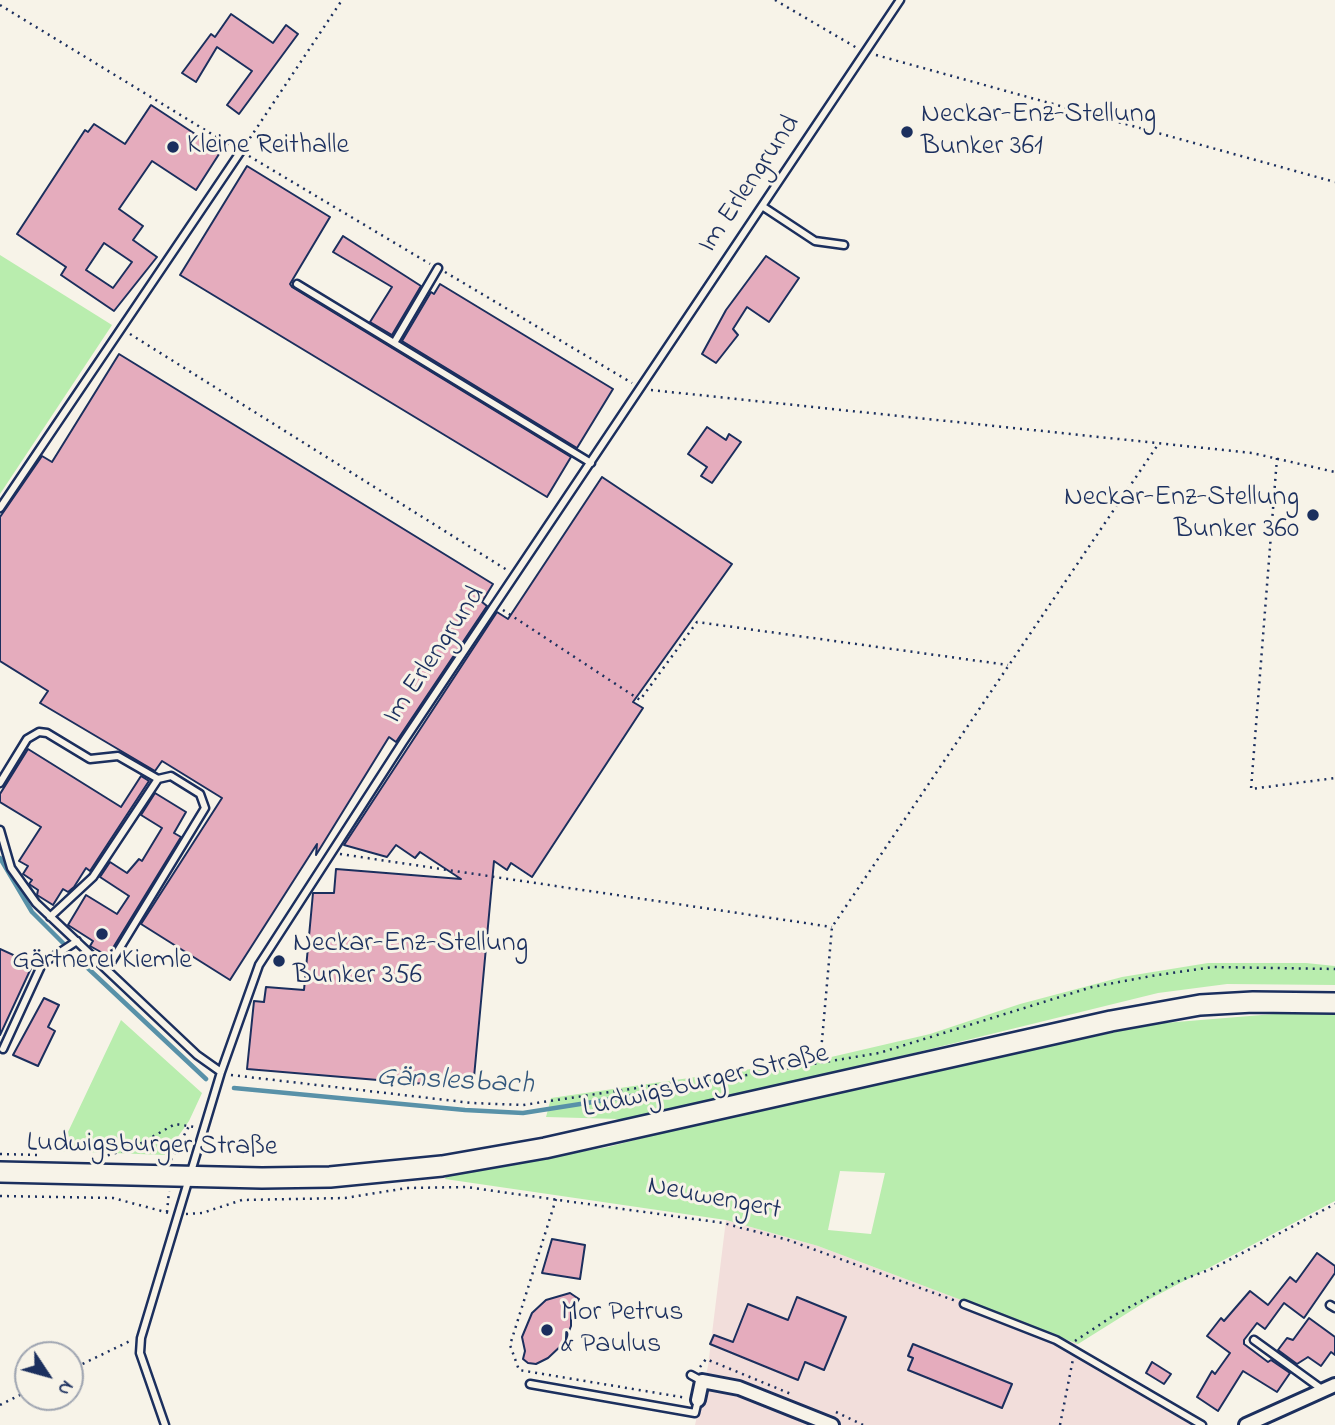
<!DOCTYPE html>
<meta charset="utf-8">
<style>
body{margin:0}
#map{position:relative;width:1335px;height:1425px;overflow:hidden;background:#f7f3e8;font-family:"Indie Flower",sans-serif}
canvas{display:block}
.north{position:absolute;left:14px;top:1341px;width:70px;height:70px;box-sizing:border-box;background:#f7f3e8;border:2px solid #9fa5b1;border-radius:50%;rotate:126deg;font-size:19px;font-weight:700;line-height:28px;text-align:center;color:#1b2f5e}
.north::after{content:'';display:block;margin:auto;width:24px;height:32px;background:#1b2f5e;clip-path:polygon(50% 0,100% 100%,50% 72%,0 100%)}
</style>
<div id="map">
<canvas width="1335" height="1425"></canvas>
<div class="north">N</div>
</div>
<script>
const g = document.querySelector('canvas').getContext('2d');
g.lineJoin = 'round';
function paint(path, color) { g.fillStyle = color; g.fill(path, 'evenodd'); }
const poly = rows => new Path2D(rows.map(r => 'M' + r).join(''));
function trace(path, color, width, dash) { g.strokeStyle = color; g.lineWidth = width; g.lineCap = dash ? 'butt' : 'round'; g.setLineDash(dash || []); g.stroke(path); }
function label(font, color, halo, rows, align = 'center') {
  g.font = font + ' "Indie Flower",sans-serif'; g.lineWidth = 6; g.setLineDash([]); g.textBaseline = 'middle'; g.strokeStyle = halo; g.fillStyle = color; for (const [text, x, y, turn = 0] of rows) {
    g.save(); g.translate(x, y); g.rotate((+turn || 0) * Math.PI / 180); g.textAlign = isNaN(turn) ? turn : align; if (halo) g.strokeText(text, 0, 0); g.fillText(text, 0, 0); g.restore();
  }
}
const built = poly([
 [726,1220,818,1246,1078,1344,1067,1351,1194,1425,695,1425,708,1366]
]);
const green = poly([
 [0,255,112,325,0,494],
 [1208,963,1306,963,1335,966,1335,985,1227,984,1158,993,605,1129,619,1119,546,1117,551,1098,827,1058,930,1034,1020,1004,1122,977],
 [1335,1009,1335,1201,1150,1299,1078,1344,818,1246,726,1220,445,1179,447,1175,608,1147,704,1122,1152,1024],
 [840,1171,885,1173,871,1234,828,1230],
 [121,1020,202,1093,189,1121,165,1155,59,1151]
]);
const stream = poly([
 [0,858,32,912,63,943],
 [77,958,206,1079],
 [234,1088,465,1110,523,1113,644,1094,672,1094]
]);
const building = poly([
 [231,14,273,43,286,25,298,34,239,114,227,105,252,71,217,47,196,82,182,73,211,34,215,37,231,14],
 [151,105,221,151,196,190,152,161,119,209,143,226,133,240,157,257,114,311,61,275,66,267,17,234,85,130,88,132,94,124,125,144,151,105],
 [104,243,132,262,113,288,86,270,104,243],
 [247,166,330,217,290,284,292,287,571,457,547,497,180,275,247,166],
 [343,236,421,286,392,335,370,322,392,287,333,252,343,236],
 [766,256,799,278,769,322,747,307,733,329,738,335,716,363,702,354,726,310,766,256],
 [440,284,613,389,577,448,402,341,431,292,434,294,440,284],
 [119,354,493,584,482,602,487,606,396,742,389,737,316,855,317,844,230,980,141,924,222,798,162,761,155,771,40,703,48,691,0,661,0,517,42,456,52,462,119,354],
 [707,427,726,440,729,434,741,442,712,483,701,476,707,467,688,454,707,427],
 [602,477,732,564,633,702,643,708,532,877,511,863,507,870,494,861,473,1088,247,1069,254,1001,264,1002,266,987,304,990,313,893,334,893,336,869,461,879,420,852,415,858,396,845,387,857,344,845,497,612,508,619,602,477],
 [28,749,121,807,141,776,149,781,90,871,86,868,74,887,68,892,63,889,53,905,37,895,38,890,29,884,32,880,23,874,28,866,19,861,41,827,0,802,0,794,28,749],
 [155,793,186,812,174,833,181,837,108,956,90,946,93,941,68,925,86,895,117,914,129,896,100,877,110,862,127,873,139,859,142,861,162,828,141,815,155,793],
 [0,949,33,964,0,1035,0,949],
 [44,998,59,1005,48,1027,55,1031,38,1066,13,1055,44,998],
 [552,1239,585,1245,580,1279,542,1273,552,1239],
 [1317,1253,1335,1266,1335,1273,1304,1318,1284,1303,1265,1329,1257,1323,1244,1340,1244,1344,1268,1362,1271,1360,1290,1373,1277,1392,1243,1371,1218,1411,1197,1397,1212,1371,1215,1374,1230,1353,1207,1336,1221,1318,1224,1321,1250,1291,1268,1305,1290,1277,1296,1282,1317,1253],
 [570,1293,579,1299,571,1312,571,1326,565,1342,548,1358,536,1364,528,1363,523,1359,525,1351,522,1337,532,1313,546,1300,570,1293],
 [797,1297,846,1317,824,1370,805,1362,798,1380,710,1344,714,1335,733,1342,748,1304,788,1320,797,1297],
 [1309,1318,1335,1337,1335,1355,1331,1352,1321,1366,1308,1357,1297,1364,1278,1350,1287,1338,1293,1340,1309,1318],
 [913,1344,1012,1384,1002,1408,908,1370,913,1358,908,1356,913,1344],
 [1152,1362,1171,1374,1164,1384,1146,1373,1152,1362]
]);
const path = poly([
 [775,0,857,48],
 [0,5,233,147],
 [876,55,1335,182],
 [246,144,342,0],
 [249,156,430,264],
 [445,272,632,383],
 [130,334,507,570],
 [651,390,1252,453,1335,472],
 [1277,458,1251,789,1335,778],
 [503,610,640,700,697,622,1008,665],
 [340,854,832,927],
 [820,1063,832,927,1159,443],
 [231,1075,472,1103,523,1105,657,1085,717,1080,879,1053,1092,987,1157,975,1213,967,1335,969],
 [0,1154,39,1155],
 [101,1157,131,1149,175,1124,195,1127],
 [171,1160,189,1126],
 [0,1196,113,1198,169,1213],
 [556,1199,510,1345,519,1370,687,1398],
 [167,1212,169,1191],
 [186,1214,202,1213,242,1200,345,1198,407,1188,466,1187,723,1223,788,1240,956,1301],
 [1075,1341,1113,1316,1176,1282,1214,1268,1335,1204],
 [700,1367,706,1359,791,1394],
 [70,1370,130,1341],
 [0,1405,28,1391],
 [836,1412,863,1425],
 [1060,1425,1073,1359]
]);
const lane = poly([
 [762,206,815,241,844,245],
 [438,268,394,343,591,463],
 [297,284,394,343],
 [0,508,241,151],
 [0,783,27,739,39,732,47,733,90,759,118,756,158,779],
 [0,830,11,868,36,903,197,1055,221,1072],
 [50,917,93,877,158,779,171,776,200,794,205,808,107,969],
 [3,1049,42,964,77,941],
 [964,1304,1056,1340,1202,1425],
 [1330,1305,1335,1308],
 [1254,1340,1323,1390],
 [691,1375,702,1381],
 [530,1384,695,1413,698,1400],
 [165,1425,140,1353,141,1338,221,1072,259,965,403,742,900,0]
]);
const street = poly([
 [698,1400,702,1381,739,1388,832,1425],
 [1246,1425,1335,1385]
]);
const secondary = poly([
 [0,1172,262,1178,330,1177,442,1166,545,1148,1111,1021,1200,1005,1253,1002,1335,1003]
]);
const markers = [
 [907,132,7,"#1b2f5e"],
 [173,147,7,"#1b2f5e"],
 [1313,515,7,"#1b2f5e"],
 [102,934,7,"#1b2f5e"],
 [279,961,7,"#1b2f5e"],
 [547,1330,7,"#1b2f5e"]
];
const poiNames = [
 ["Neckar-Enz-Stellung",921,116],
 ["Bunker 361",921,148],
 ["Kleine Reithalle",187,147],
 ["Neckar-Enz-Stellung",1299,499,"right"],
 ["Bunker 360",1299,531,"right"],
 ["Neckar-Enz-Stellung",293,945],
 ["Bunker 356",293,977],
 ["Gärtnerei Kiemle",102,962,"center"],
 ["Mor Petrus",561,1314],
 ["& Paulus",561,1346]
];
const streetNames = [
 ["Im Erlengrund",751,185,-56],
 ["Im Erlengrund",436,656,-56],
 ["Ludwigsburger Straße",706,1083,-13],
 ["Ludwigsburger Straße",152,1147,1],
 ["Neuwengert",714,1200,11]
];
const waterNames = [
 ["Gänslesbach",455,1083,3]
];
paint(built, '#f2dedb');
paint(green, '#b9edae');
trace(stream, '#5891a8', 4.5);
paint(building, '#e5acbd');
trace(building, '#1b2f5e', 2);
trace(lane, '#1b2f5e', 11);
trace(street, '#1b2f5e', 18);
trace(secondary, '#1b2f5e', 24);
trace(path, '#1b2f5e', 2.5, [2, 5]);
trace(lane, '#f7f3e8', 6);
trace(street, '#f7f3e8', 12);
trace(secondary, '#f7f3e8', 19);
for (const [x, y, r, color] of markers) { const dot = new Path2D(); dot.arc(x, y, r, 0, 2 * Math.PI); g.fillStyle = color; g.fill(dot); trace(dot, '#f7f3e8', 2.5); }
label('28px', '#1b2f5e', '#f7f3e8', poiNames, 'left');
label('28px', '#1b2f5e', '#f7f3e8', streetNames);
label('italic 30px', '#34587d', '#f7f3e8', waterNames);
</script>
